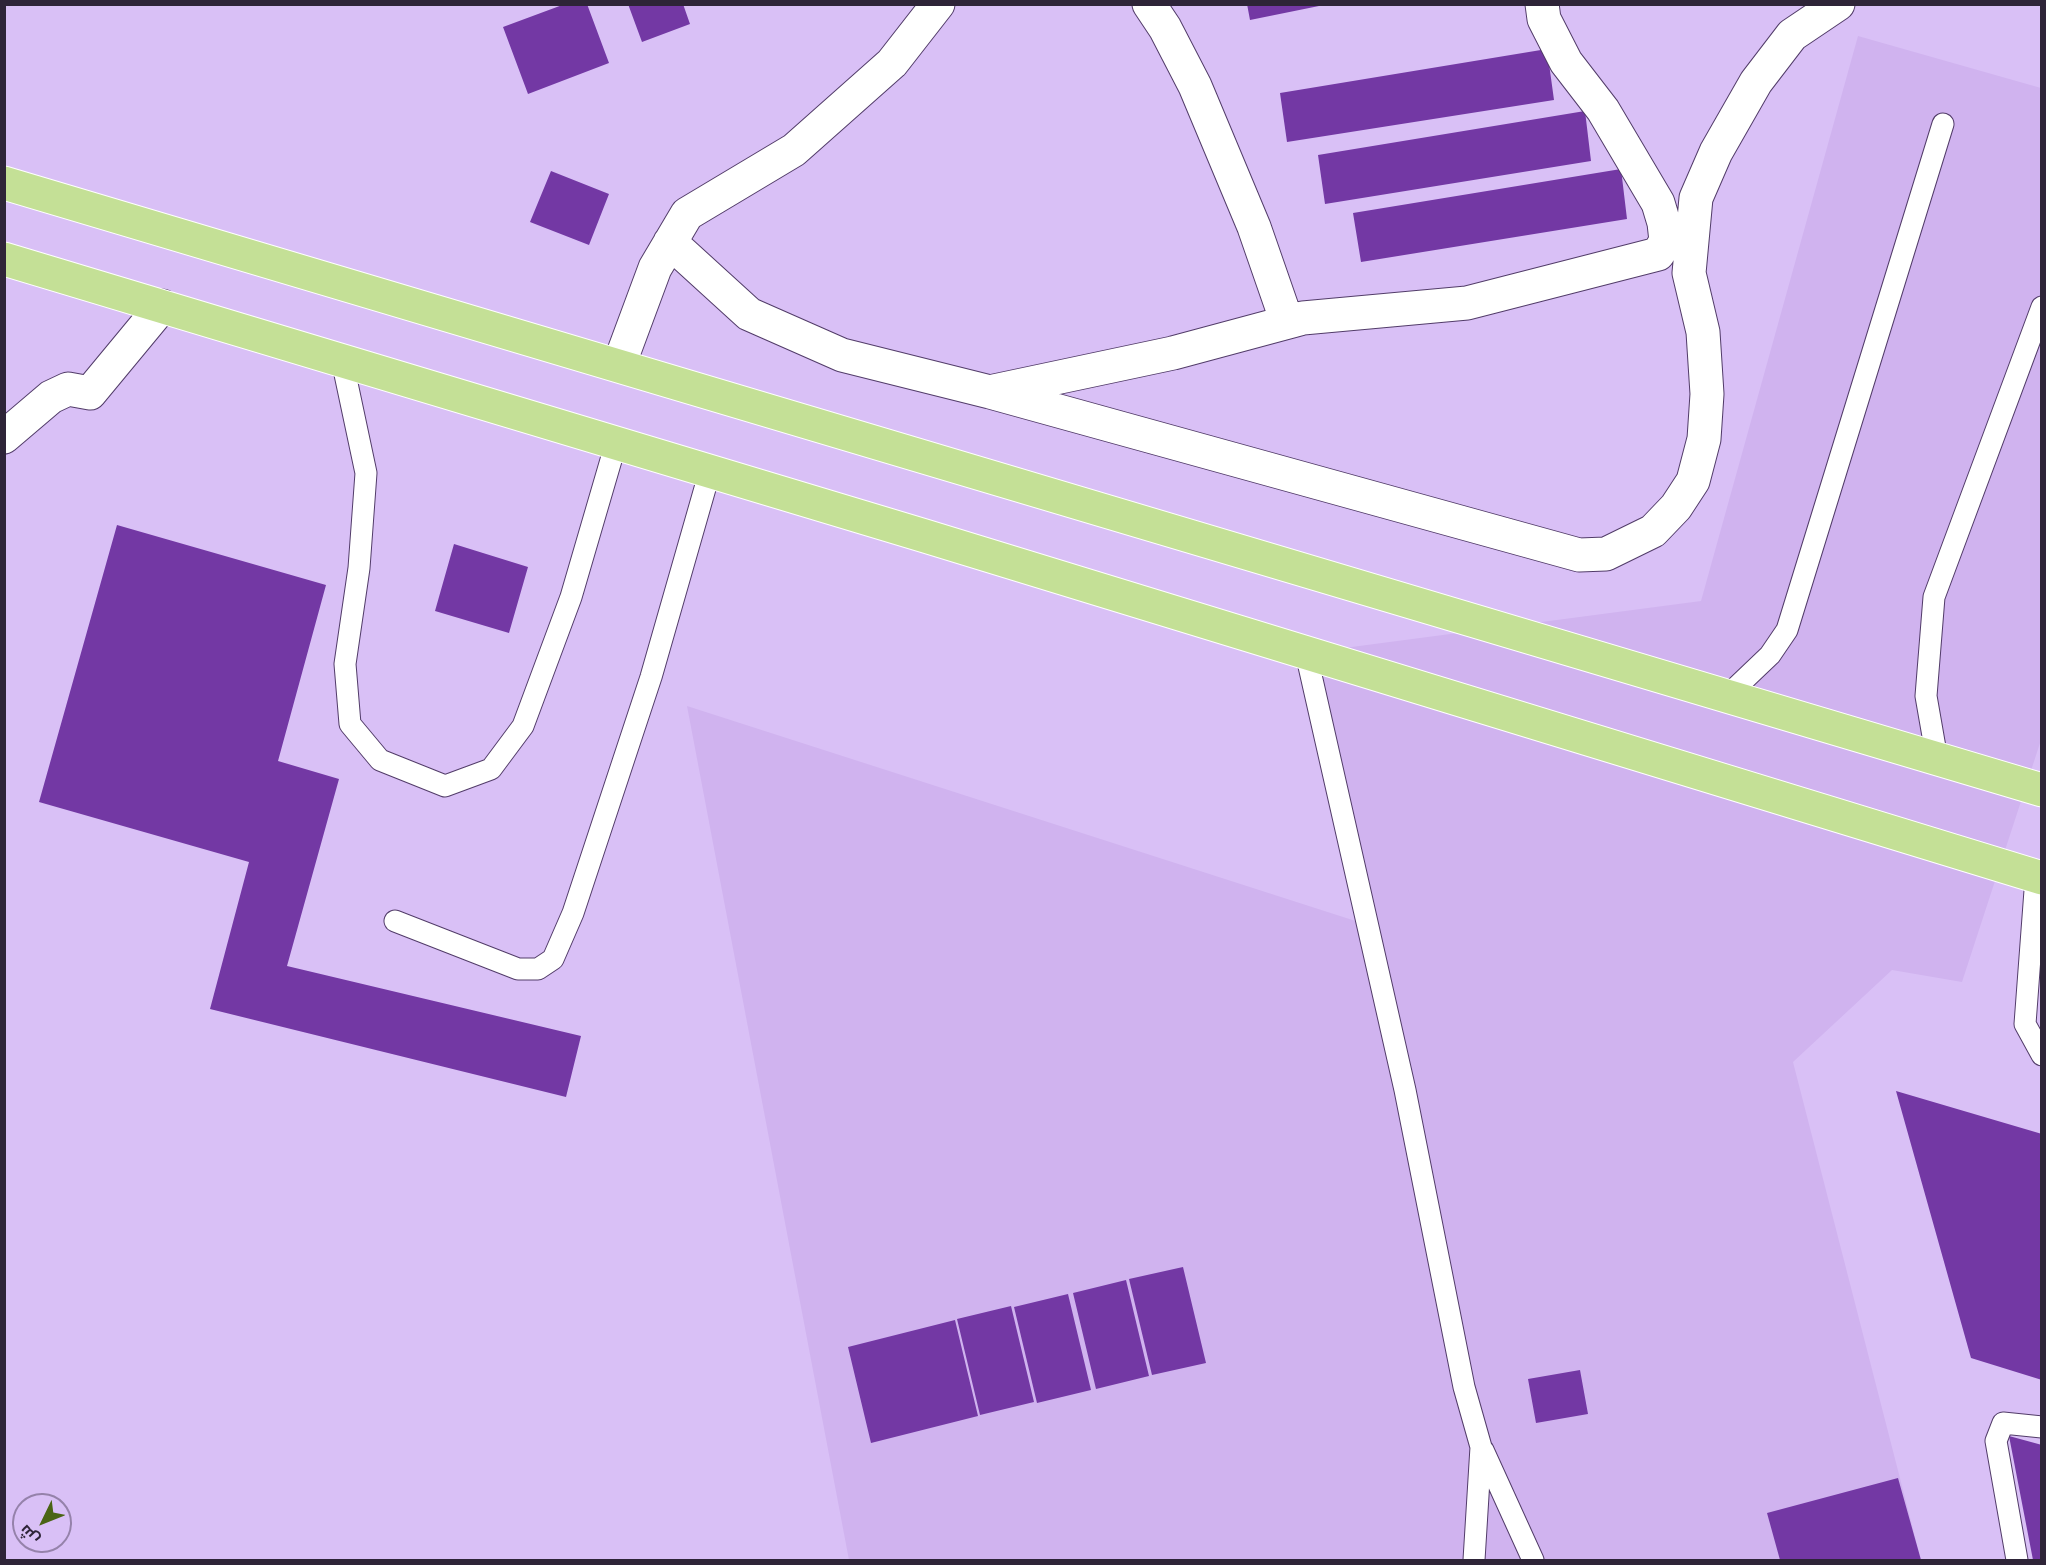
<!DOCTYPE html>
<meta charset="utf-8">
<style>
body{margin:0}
#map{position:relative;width:2046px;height:1565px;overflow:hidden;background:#d9c0f6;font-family:"Sofia Sans Condensed",Cairo,sans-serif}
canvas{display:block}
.frame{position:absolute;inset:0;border:6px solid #2e2438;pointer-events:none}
.north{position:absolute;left:12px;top:1493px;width:60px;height:60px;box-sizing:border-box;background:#d9c0f6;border:2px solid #9582aa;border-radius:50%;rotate:227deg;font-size:16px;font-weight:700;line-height:24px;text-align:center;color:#2e2438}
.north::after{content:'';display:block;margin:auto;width:21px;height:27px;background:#4a6414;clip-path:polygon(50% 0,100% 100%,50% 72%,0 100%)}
</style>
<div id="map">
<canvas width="2046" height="1565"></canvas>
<div class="frame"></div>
<div class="north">ش</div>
</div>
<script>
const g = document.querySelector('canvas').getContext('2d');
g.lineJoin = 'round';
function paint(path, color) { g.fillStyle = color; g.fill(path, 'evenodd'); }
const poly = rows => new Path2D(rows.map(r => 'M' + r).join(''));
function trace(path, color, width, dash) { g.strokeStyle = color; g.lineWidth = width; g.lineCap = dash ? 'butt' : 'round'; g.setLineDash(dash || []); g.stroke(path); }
const built = poly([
 [1858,36,2041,88,2041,740,1962,982,1892,970,1793,1062,1921,1560,849,1560,687,706,1368,925,1306,653,1701,601]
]);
const building = poly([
 [565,4,587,4,609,63,528,94,503,27],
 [628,4,683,4,690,24,642,42],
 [1247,4,1319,4,1319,6,1250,20],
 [1547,49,1554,100,1287,142,1280,93],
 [1585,111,1591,161,1325,204,1318,155],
 [1621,169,1627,219,1361,262,1353,213],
 [551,171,609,194,589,245,530,222],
 [117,525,326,585,278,761,339,779,287,966,581,1036,566,1097,210,1009,249,862,39,802],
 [454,544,528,567,509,633,435,611],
 [1896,1091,2042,1134,2042,1380,1971,1358],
 [1183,1267,1206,1363,1152,1375,1129,1279],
 [1126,1280,1149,1376,1096,1389,1073,1293],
 [1068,1294,1091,1390,1037,1403,1014,1307],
 [1011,1306,1034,1402,980,1415,957,1319],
 [955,1320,978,1416,871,1443,848,1347],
 [1580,1370,1588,1414,1536,1423,1528,1379],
 [2009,1436,2042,1445,2042,1560,2033,1560],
 [1898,1478,1921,1560,1780,1560,1767,1513]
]);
const service = poly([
 [342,360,366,473,359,568,345,664,350,724,380,760,445,786,491,769,523,726,571,597,616,443],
 [1306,653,1405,1090,1464,1387,1481,1447,1474,1560],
 [1727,696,1770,655,1787,630,1943,124],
 [1937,759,1926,696,1934,597,2042,307],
 [2036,877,2025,1024,2042,1055],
 [395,921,518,969,538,969,553,959,573,913,651,677,710,471],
 [1483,1450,1533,1560],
 [2017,1560,1996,1441,2003,1423,2042,1427]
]);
const minor = poly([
 [1149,4,1165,28,1195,86,1254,227,1287,322],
 [670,242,749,314,842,355,990,392,1579,555,1606,554,1653,531,1676,507,1693,481,1704,439,1707,394,1703,332,1689,273,1696,198,1716,152,1756,82,1792,35,1838,4],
 [619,365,655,268,687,214,794,150,892,63,938,4],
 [994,391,1173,353,1303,318,1467,303,1658,254,1666,241,1664,223,1658,203,1603,110,1566,62,1544,19,1542,4],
 [4,437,51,397,68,389,90,393,162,306]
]);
const trunk = poly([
 [4,183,2042,790],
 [4,259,925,536,2042,878]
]);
paint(built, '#d0b3ef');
paint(building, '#7338a4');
trace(service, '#523c69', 23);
trace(minor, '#523c69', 35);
trace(trunk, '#fff', 35);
trace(service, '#fff', 21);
trace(minor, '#fff', 33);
trace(trunk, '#c4e096', 33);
</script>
